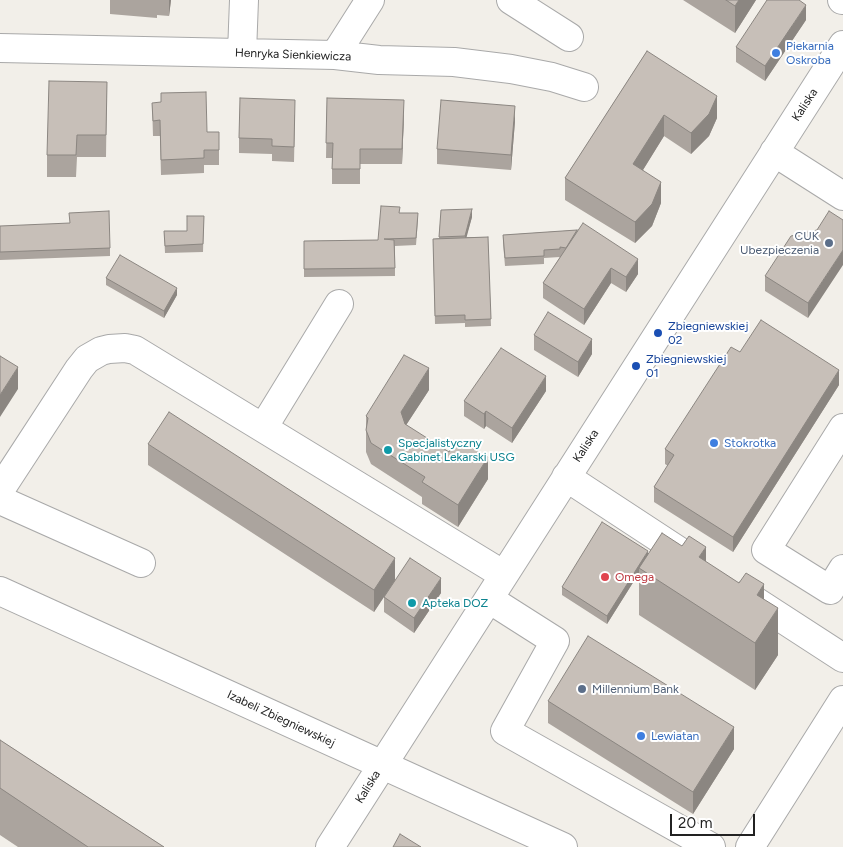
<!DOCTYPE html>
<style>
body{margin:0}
#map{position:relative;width:843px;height:847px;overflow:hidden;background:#f2efe9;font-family:Figtree,sans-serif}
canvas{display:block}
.scale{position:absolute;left:670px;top:814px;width:85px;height:22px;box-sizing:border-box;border:2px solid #222;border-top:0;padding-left:6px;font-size:15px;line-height:18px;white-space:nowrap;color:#222;-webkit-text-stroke:4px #fff;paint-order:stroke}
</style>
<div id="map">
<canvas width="843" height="847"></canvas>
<div class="scale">20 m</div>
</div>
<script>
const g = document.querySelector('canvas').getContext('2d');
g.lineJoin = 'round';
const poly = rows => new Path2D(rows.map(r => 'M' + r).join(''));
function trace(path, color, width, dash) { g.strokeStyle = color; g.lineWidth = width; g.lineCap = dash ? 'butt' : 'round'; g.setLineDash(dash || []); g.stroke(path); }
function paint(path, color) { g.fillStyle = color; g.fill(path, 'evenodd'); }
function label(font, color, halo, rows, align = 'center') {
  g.font = font + ' Figtree,sans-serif'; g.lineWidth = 4; g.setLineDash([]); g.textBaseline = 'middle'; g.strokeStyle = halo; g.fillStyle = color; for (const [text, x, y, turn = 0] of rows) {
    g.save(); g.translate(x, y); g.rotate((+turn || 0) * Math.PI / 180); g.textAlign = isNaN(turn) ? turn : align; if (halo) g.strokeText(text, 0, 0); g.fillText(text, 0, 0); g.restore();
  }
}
const minor = poly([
 [511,0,569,37],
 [842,0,843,0],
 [0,48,335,55,379,60,454,62,511,69,552,77,584,87],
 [242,53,244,0],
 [335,55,370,0],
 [774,152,843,196],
 [263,428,339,304],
 [843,428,766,550,830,590,843,569],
 [566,477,691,559],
 [0,490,79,369,87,359,101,351,109,349,125,348,135,350,504,575],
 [0,500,141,563],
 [0,591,563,847],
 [746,595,843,658],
 [489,599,555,641,505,731,711,847],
 [330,847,843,45],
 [750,847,843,700]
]);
const wall = poly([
 [110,0,171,0,169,16,157,15,157,18,110,14],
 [683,0,756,0,735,33],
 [806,20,765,81,736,62,736,47],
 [647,51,717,118,709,136,691,154,664,136,643,170,661,203,652,226,635,243,565,200,565,178],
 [107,82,106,157,77,157,76,177,47,177,47,155],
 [327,98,404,115,402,164,360,164,360,184,332,184,332,158,326,158],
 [152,103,207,132,219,132,219,165,204,165,204,173,161,175,160,136,153,136],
 [295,115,294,162,272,161,272,154,239,153,239,138],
 [515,121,511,170,437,164,437,149],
 [441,210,472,217,466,237,488,237,491,326,465,327,465,323,435,324,433,239,439,238],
 [400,213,418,220,416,245,395,246,395,276,304,277,304,241,378,240],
 [204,216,203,252,165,253,164,231,187,231],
 [0,226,110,248,110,256,0,260],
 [577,230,638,274,626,292,611,283,584,325,543,298,543,283,560,257,544,258,544,264,505,266,503,243,503,235],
 [817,230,808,318,765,291,765,276],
 [106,278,177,295,164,318,106,285],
 [534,335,592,354,578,377,534,350],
 [740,352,839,385,733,552,654,502,654,487,668,466,665,464,665,449],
 [429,390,406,425,488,479,458,527,422,504,422,497,371,464,366,452,366,416],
 [546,391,512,443,486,426,484,429,464,416,464,401],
 [148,444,395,580,441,593,414,633,384,612,384,597,374,612,148,465],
 [648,555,706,562,764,599,778,655,755,690,639,615,639,573,607,624,562,595,562,587],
 [548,701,734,749,693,814,548,723],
 [0,740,164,847,18,847,0,835]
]);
const shadedWall = poly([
 [169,0,171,0,169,16],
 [739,0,756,0,735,33,735,6],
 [806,5,806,20,765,81,765,66],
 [717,96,717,118,709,136,691,154,691,133],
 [404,100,404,115,402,164,402,149],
 [515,106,515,121,511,170,511,155],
 [664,115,664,136,633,186,633,164],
 [661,182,661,203,652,226,635,243,635,222],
 [472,209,472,217,465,243,465,236],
 [843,250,843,265,808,318,808,303],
 [638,259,638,274,626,292,626,277],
 [611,268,611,283,584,325,584,309],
 [177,288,177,295,164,318,164,311],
 [592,339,592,354,578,377,578,362],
 [18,367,18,389,0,417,0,395],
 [429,368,429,390,401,433,401,412],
 [839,370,839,385,733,552,733,537],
 [546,376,546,391,512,443,512,428],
 [486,411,486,426,484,429,484,414],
 [488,457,488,479,458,527,458,505],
 [706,547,706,594,699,557],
 [648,551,648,559,639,568,639,573,607,624,607,616],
 [395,558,395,580,374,612,374,590],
 [441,578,441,593,414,633,414,618],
 [764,584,764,629,778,608,778,655,755,690,755,643,757,595],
 [734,727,734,749,693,814,693,792]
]);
const building = poly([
 [726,0,739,0,735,6,726,0],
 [767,0,799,0,806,5,765,66,736,47,767,0],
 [647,51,717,96,709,114,691,133,664,115,633,164,661,182,652,204,635,222,565,178,647,51],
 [49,81,107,82,106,135,77,135,76,155,47,155,49,81],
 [206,92,207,132,219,132,219,150,204,150,204,158,161,160,160,120,153,121,152,103,161,102,161,93,206,92],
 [240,98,295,100,294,147,272,146,272,139,239,138,240,98],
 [327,98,404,100,402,149,360,149,360,169,332,169,333,143,326,143,327,98],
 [441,100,515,106,511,155,437,149,441,100],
 [381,206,400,207,399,213,418,213,416,238,384,239,394,240,395,268,304,269,304,241,378,240,381,206],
 [472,209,465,236,439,237,441,210,472,209],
 [109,211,110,248,0,252,0,226,70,223,69,213,109,211],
 [829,211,843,220,843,250,808,303,765,276,791,236,817,230,829,211],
 [187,216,204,216,203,244,165,246,164,231,187,231,187,216],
 [583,223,638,259,626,277,611,268,584,309,543,283,583,223],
 [577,230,566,248,560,247,560,249,544,250,544,256,505,258,503,235,577,230],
 [488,237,491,319,465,320,465,315,435,316,433,239,488,237],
 [120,255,177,288,164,311,106,278,120,255],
 [548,312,592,339,578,362,534,335,548,312],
 [761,320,839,370,733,537,654,487,674,455,665,449,731,347,740,352,761,320],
 [501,348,546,376,512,428,486,411,484,414,464,401,501,348],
 [404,355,429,368,401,412,405,424,449,452,452,447,465,444,488,457,458,505,422,482,425,477,371,443,366,430,368,418,366,416,404,355],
 [0,356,18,367,0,395,0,356],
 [169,412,395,558,374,590,148,444,169,412],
 [602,522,648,551,607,616,562,587,602,522],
 [662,533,682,546,689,536,706,547,699,557,739,583,746,573,764,584,757,595,778,608,755,643,639,568,662,533],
 [410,558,441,578,414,618,384,597,410,558],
 [588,636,734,727,693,792,548,701,588,636],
 [0,740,164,847,88,847,0,788,0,740],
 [400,834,421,847,393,847,400,834]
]);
const markers = [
 [776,53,5,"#3f7fe0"],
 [829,243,5,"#5c6f8a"],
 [658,333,5,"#1a4fb4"],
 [636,366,5,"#1a4fb4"],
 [714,443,5,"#3f7fe0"],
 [388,450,5,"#0f9aa8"],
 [605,577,5,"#e0444e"],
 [412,603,5,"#0f9aa8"],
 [582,689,5,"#5c6f8a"],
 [641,736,5,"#3f7fe0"]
];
const shopNames = [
 ["Piekarnia",786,46],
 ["Oskroba",786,60],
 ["Stokrotka",724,443],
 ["Lewiatan",651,736]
];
const streetNames = [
 ["Henryka Sienkiewicza",293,55,2],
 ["Kaliska",805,105,-57],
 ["Kaliska",586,446,-57],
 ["Izabeli Zbiegniewskiej",281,719,25],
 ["Kaliska",368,787,-58]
];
const serviceNames = [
 ["CUK",819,236],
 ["Ubezpieczenia",819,250],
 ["Millennium Bank",592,689,"left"]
];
const transitNames = [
 ["Zbiegniewskiej",668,326],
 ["02",668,340],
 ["Zbiegniewskiej",646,359],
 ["01",646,373]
];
const cultureNames = [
 ["Specjalistyczny",398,443],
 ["Gabinet Lekarski USG",398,457],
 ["Apteka DOZ",422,603]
];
const healthNames = [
 ["Omega",615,577]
];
trace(minor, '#a9a9a9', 30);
trace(minor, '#fff', 28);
paint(wall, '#aba49e');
paint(shadedWall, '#8b8681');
paint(building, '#c7bfb8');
trace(building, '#8b8681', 1);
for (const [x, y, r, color] of markers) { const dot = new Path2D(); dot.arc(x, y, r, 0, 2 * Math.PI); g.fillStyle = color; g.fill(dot); trace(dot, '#fff', 2); }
label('12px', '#366cbe', '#fff', shopNames, 'left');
label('12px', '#222', '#fff', streetNames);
label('12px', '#4e5e75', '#fff', serviceNames, 'right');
label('12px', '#164399', '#fff', transitNames, 'left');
label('12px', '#0d838f', '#fff', cultureNames, 'left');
label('12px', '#be3a42', '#fff', healthNames, 'left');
</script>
